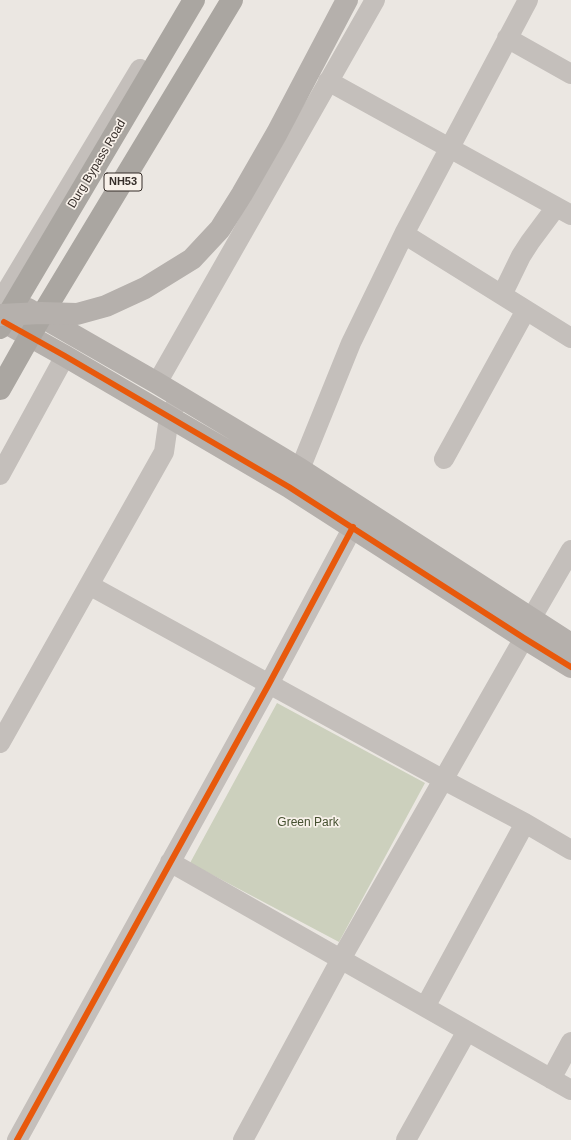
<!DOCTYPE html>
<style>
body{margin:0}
canvas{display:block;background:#ebe7e2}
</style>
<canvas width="571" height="1140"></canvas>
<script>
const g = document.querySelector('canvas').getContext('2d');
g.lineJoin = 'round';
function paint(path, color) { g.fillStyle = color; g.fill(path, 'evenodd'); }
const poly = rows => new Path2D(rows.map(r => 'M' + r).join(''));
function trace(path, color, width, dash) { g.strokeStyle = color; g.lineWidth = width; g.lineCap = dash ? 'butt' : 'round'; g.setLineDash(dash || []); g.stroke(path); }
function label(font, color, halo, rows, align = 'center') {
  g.font = font + ' Helvetica,sans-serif'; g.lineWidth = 3.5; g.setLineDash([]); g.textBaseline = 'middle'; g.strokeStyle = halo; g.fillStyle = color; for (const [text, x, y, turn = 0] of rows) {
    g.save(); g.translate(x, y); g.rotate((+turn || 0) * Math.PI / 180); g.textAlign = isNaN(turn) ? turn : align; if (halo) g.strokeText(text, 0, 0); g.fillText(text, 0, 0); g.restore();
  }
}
const green = poly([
 [277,703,425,783,339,942,190,863]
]);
const street = poly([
 [507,38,571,74],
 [328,81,571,215],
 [404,234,571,338],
 [502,295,521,256,530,242,556,207],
 [0,302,140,69],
 [157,383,375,0],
 [444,459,526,310],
 [300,469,351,343,404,234,528,0],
 [0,475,65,356],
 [89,585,442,779,525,823,571,850],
 [531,619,571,550],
 [0,743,164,452,169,417,176,404],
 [170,862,571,1090],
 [425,1007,525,823],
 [551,1079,571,1042],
 [17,1140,269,684,353,527],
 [243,1140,341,959,524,638],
 [406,1140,467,1031]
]);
const secondary = poly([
 [28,309,157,383,300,469,571,644],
 [4,322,65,356,289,487,524,638,571,667]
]);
const highway = poly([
 [0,328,194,0],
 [0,389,39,320,232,0]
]);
const secondaryBridge = poly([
 [0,315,41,313,77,314,106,306,145,288,192,259,220,229,242,194,277,133,347,0]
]);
const cycleway = poly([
 [4,322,65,356,289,487,524,638,571,667],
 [17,1140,269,684,353,527]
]);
const shields = [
 [123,182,38]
];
const shieldNames = [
 ["NH53",123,182]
];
const streetNames = [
 ["Durg Bypass Road",97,164,-59]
];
const parkNames = [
 ["Green Park",308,823]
];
paint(green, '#ccd0bd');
trace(street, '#c4bfbb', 20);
trace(secondary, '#b5b0ac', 22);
trace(highway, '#aaa6a1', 22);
trace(secondaryBridge, '#b5b0ac', 22);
trace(cycleway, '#e8590c', 6);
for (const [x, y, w] of shields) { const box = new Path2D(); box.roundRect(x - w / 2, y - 9, w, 18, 3); g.fillStyle = '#f8f1ea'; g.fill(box); trace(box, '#352d29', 1); }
label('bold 11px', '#352d29', null, shieldNames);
label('12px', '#352d29', '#f8f1ea', streetNames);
label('12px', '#455030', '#f8f1ea', parkNames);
</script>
